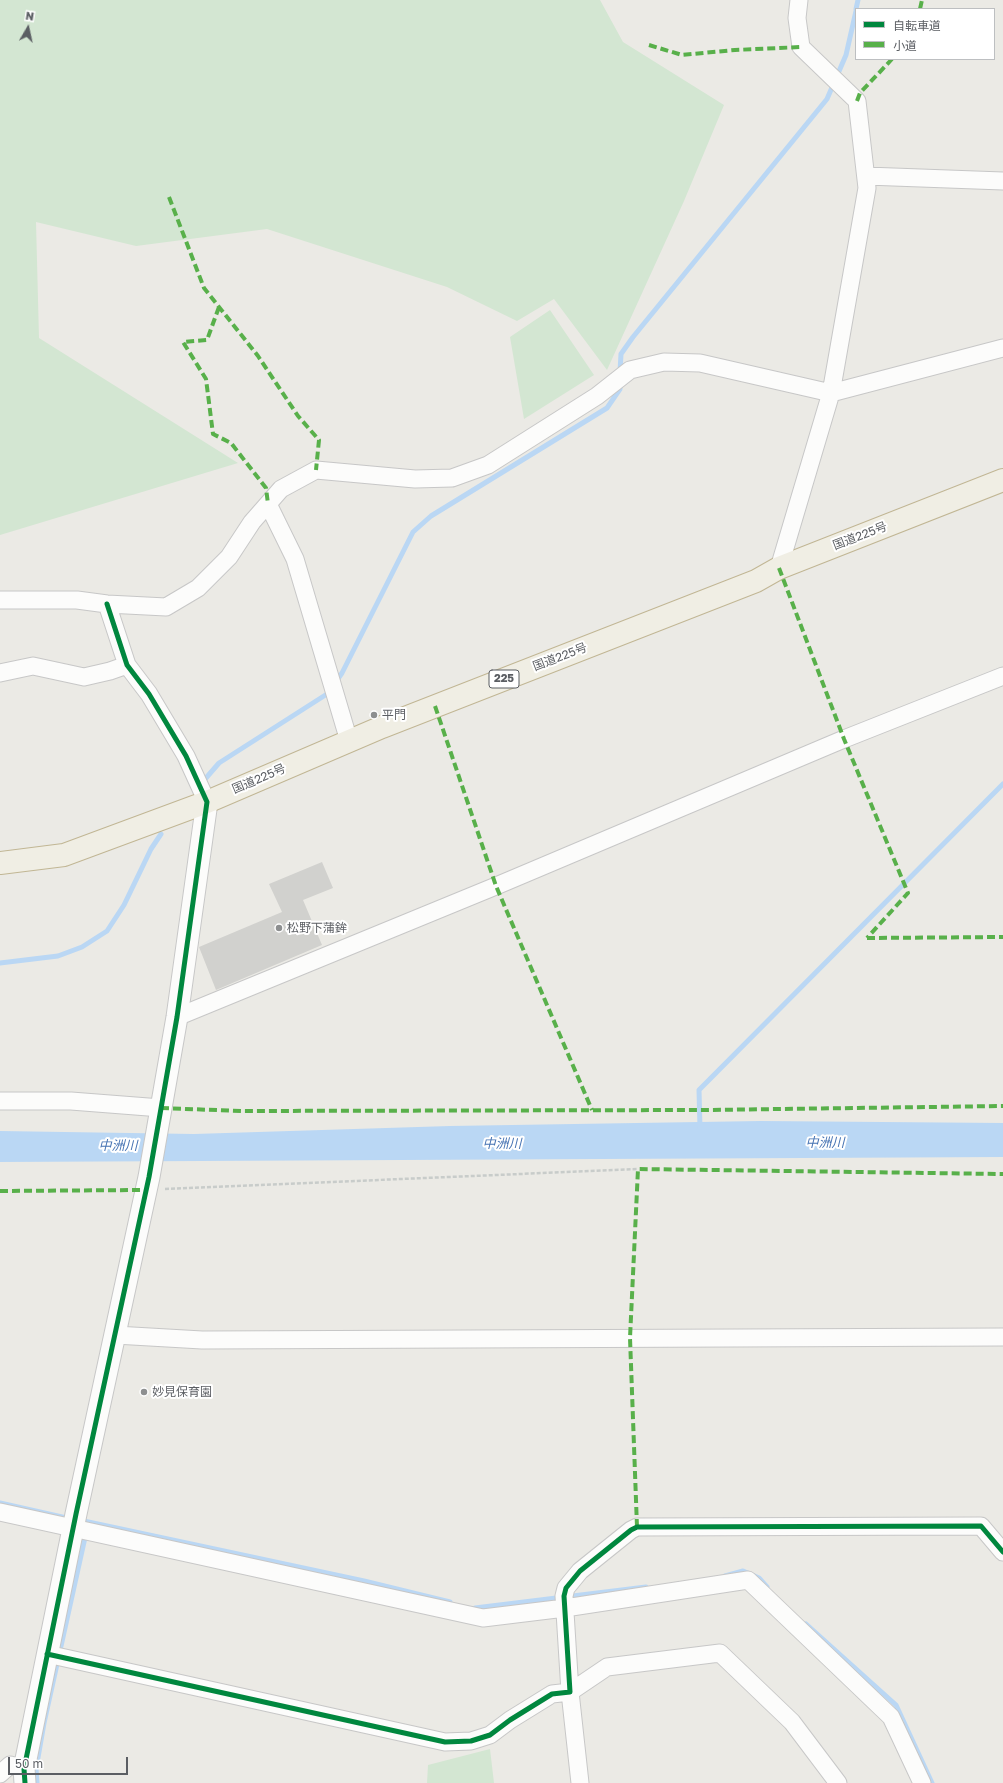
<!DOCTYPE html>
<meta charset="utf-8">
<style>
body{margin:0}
#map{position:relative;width:1003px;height:1783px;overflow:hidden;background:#ebeae5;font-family:"Golos Text","Noto Sans JP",sans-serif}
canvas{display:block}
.legend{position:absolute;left:855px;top:8px;width:140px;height:52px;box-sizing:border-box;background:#fff;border:1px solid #bdbfc1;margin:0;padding:5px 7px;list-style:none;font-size:12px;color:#5b5e63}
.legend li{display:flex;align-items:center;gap:8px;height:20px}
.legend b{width:20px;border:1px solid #bdbfc1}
.north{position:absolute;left:8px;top:8px;width:40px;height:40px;-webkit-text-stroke:3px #fff;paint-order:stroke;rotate:9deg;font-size:11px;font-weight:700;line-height:16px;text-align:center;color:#5b5e63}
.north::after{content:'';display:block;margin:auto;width:14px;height:18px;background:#5b5e63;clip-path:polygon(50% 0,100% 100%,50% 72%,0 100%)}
.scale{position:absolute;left:8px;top:1757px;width:120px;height:18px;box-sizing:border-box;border:2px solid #5b5e63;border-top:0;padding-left:5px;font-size:12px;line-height:14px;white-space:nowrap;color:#5b5e63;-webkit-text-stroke:3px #fff;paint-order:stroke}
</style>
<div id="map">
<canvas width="1003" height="1783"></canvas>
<ul class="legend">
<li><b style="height:5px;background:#00873e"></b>自転車道</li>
<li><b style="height:5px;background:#58b04a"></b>小道</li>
</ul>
<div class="north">N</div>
<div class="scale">50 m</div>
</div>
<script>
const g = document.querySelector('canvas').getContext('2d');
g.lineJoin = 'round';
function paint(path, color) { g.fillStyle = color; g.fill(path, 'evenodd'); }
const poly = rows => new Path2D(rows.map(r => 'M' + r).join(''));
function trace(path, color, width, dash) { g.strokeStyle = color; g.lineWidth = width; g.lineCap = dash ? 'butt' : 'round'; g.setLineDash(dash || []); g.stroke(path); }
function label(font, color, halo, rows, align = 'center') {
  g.font = font + ' "Golos Text","Noto Sans JP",sans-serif'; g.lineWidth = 4; g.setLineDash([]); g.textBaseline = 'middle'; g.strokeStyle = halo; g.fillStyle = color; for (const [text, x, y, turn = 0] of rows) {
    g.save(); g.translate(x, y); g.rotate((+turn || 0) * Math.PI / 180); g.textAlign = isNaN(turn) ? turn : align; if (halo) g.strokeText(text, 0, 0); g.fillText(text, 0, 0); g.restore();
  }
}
const green = poly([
 [0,0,600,0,623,42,724,105,684,201,607,370,554,299,517,321,447,287,267,229,136,246,36,222,39,338,238,463,0,535],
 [550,310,594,375,524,419,510,337],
 [490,1749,494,1783,427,1783,428,1765]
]);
const water = poly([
 [761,1121,1003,1123,1003,1157,0,1162,0,1131,194,1134,450,1126]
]);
const stream = poly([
 [856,9,858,0],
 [620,372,621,354,633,337,827,99,846,55,856,11],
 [335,683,342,673,413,532,431,516,607,408,620,389,620,384],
 [206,778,219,763,327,694,330,691],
 [0,963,58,956,82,947,107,931,124,905,151,849,161,834],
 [700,1128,699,1090,1003,784],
 [0,1503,71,1519],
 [79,1520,364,1581,450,1602],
 [725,1576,743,1571,759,1578,767,1587],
 [475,1608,646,1587],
 [806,1624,896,1705,932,1783],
 [37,1783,36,1769,44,1723,86,1533]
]);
const building = poly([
 [322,862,333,888,303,900,322,945,216,990,199,947,282,912,269,884]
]);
const path = poly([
 [165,1189,638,1169]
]);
const minor = poly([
 [866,176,1003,181],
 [268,504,295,559,349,741],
 [779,568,831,393,867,188,857,101,801,47,797,18,799,0],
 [0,600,77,600,107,604,166,607,198,588,229,557,252,522,281,489,316,470,415,479,452,478,488,465,597,396,630,370,664,362,700,363,831,393,1003,348],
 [107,604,127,665,149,694,186,756,207,802],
 [0,673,33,666,84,677,110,671,127,665],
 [177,1017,496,886,844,739,1003,676],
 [0,1101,71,1101,161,1108],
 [115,1335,202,1340,1003,1337],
 [0,1512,483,1618,565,1608,748,1580,891,1717,922,1783],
 [47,1654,445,1742,471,1741,490,1735,510,1720,552,1694,570,1692,564,1596,566,1588,580,1571,631,1530,637,1527,981,1526,1003,1552],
 [0,1774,10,1765,24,1769],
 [580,1783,570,1692,607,1667,720,1653,792,1722,838,1783]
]);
const tertiary = poly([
 [25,1783,24,1769,76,1514,149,1177,177,1017,207,802]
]);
const trunk = poly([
 [0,863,64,855,207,802,382,727,756,581,779,568,1003,480]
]);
const quiet = poly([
 [920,9,922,0],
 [649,45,682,55,735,50,801,47],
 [857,101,860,93,892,59],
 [169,197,204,288,258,356,298,416,319,440,316,470],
 [219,307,207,340,183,342,206,379,213,434,231,443,266,488,268,504],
 [779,568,844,739,908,893,867,938],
 [435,706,496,886,592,1110],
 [867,938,1003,937],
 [161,1108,241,1111,706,1110,1003,1106],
 [0,1191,146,1190],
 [637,1527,630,1338,638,1169,1003,1174]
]);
const cycleway = poly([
 [47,1654,445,1742,471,1741,490,1735,510,1720,552,1694,570,1692,564,1596,566,1588,580,1571,631,1530,637,1527,981,1526,1003,1552],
 [25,1783,24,1769,76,1514,149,1177,177,1017,207,802,186,756,149,694,127,665,107,604]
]);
const markers = [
 [374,715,4,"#8d8f90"],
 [279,928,4,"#8d8f90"],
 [144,1392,4,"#8d8f90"]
];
const shields = [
 [504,679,30]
];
const shieldNames = [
 ["225",504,679]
];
const streetNames = [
 ["国道225号",860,536,-21],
 ["国道225号",560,657,-21],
 ["国道225号",259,779,-23]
];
const poiNames = [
 ["平門",382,715],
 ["松野下蒲鉾",287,928],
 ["妙見保育園",152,1392]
];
const waterNames = [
 ["中洲川",825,1143],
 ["中洲川",502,1144],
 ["中洲川",118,1146]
];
paint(green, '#d3e6d2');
paint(water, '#bad7f4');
trace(stream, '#bad7f4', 5);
paint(building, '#d1d1ce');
trace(minor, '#c7c7c7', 19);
trace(tertiary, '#c7c7c7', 23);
trace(trunk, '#c1b694', 24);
trace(path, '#c8ccca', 2.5, [4, 2]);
trace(minor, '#fcfcfb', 17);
trace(tertiary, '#fcfcfb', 21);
trace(trunk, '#f0eee4', 22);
trace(quiet, '#58b04a', 4, [8, 4]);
trace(cycleway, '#00873e', 5);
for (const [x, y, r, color] of markers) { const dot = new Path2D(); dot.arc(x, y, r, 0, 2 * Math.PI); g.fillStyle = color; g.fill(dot); trace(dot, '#fff', 1.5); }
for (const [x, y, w] of shields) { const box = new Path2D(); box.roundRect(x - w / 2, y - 9, w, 18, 3); g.fillStyle = '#fff'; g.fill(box); trace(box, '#5b5e63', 1); }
label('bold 11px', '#5b5e63', null, shieldNames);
label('12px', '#5b5e63', '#fff', streetNames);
label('12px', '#5b5e63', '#fff', poiNames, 'left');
label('italic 13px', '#4673b3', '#fff', waterNames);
</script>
